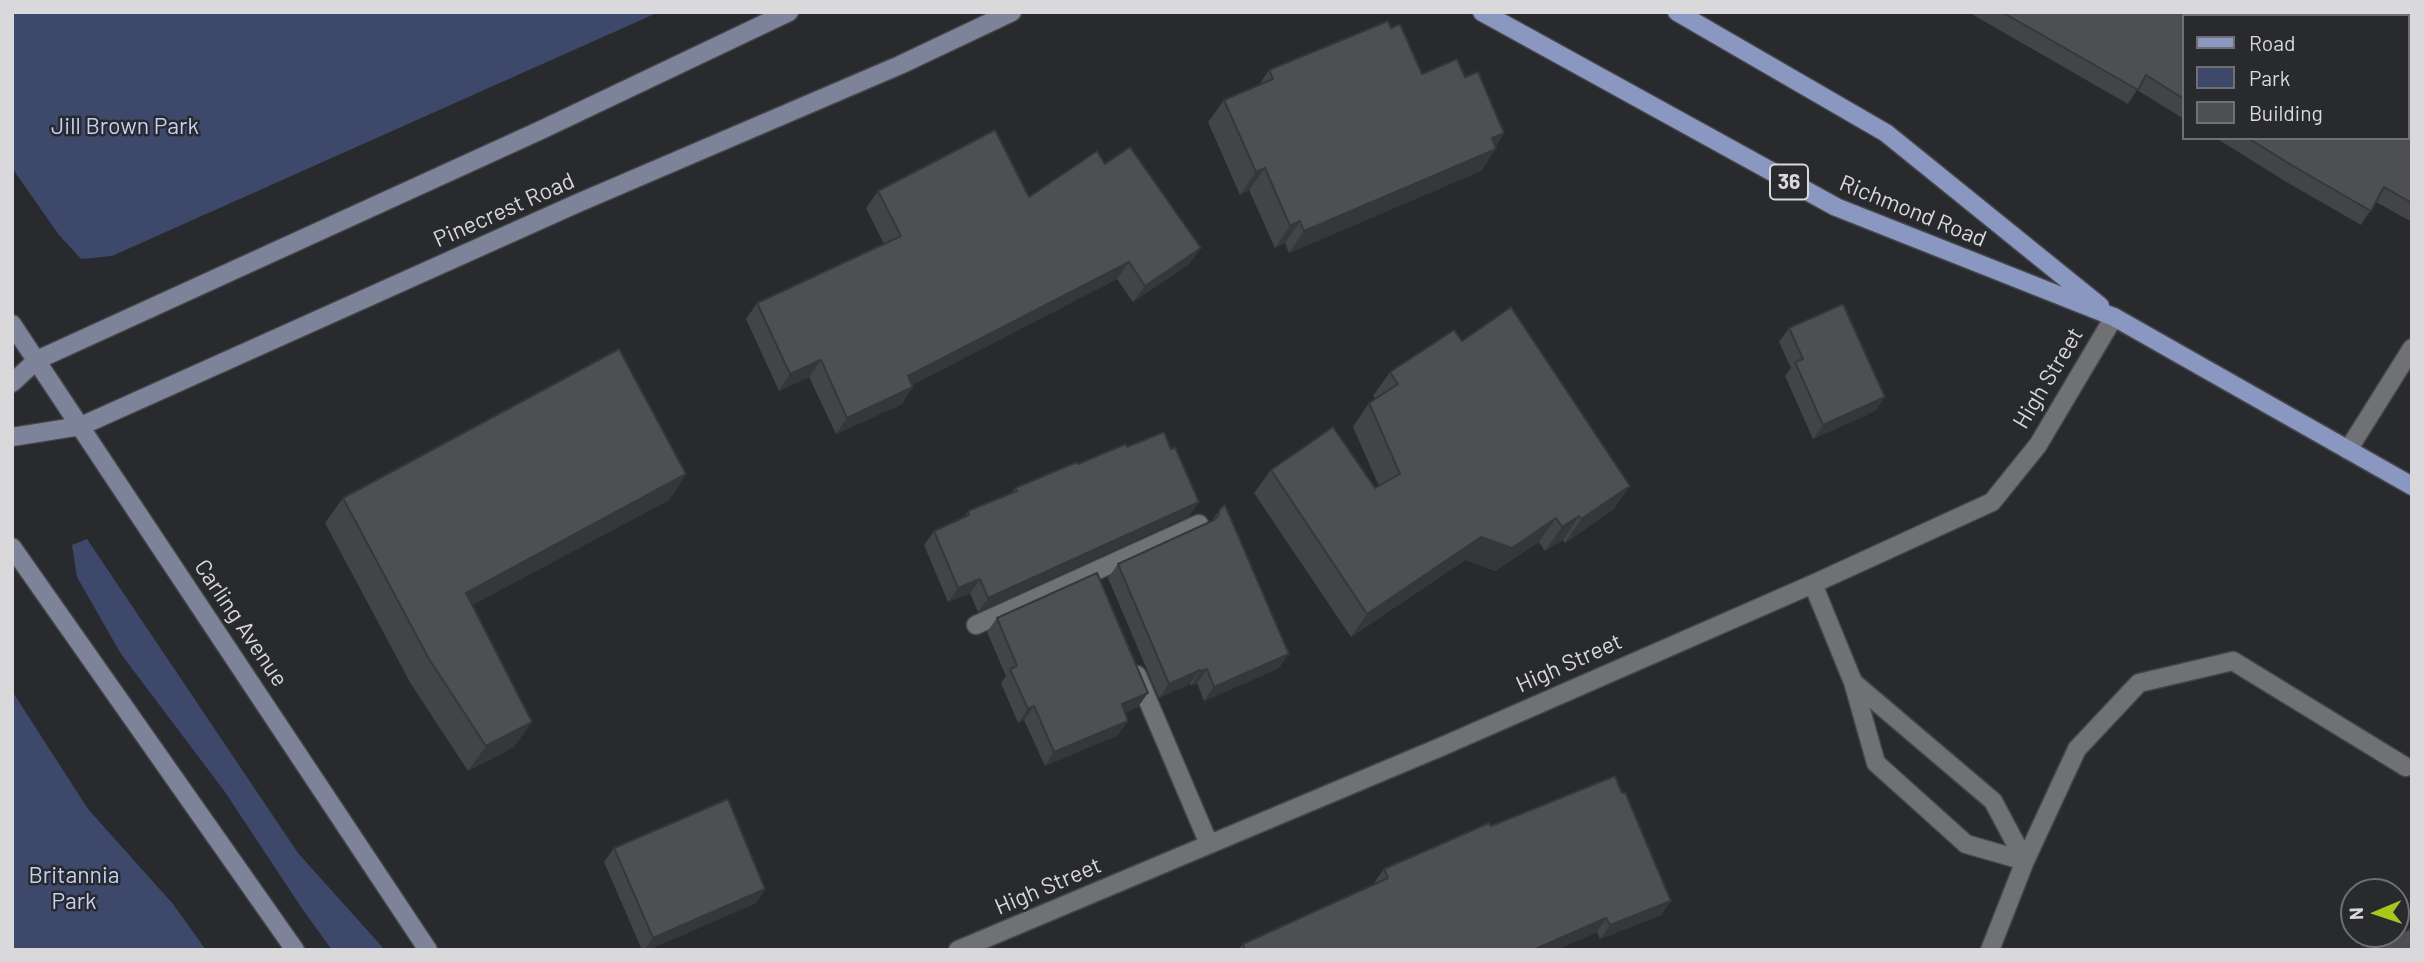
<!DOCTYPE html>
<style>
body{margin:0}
#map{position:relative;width:2424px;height:962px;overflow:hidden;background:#282a2d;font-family:Barlow,sans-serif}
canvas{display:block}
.frame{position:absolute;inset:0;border:14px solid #d9d9dc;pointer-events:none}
.legend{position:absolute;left:2182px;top:14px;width:228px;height:126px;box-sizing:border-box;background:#282a2d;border:2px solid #6f7073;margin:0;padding:9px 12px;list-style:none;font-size:21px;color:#d9d9dc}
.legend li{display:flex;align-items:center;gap:14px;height:35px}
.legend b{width:35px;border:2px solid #6f7073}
.north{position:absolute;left:2340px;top:878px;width:70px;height:70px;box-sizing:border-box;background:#282a2d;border:2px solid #6f7073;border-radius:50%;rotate:268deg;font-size:19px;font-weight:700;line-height:28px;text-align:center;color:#d9d9dc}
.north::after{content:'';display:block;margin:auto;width:24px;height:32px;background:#a9c71a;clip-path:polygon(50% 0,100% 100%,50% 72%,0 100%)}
</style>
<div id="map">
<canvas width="2424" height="962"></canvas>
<div class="frame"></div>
<ul class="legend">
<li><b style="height:9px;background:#8a97c0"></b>Road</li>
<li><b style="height:19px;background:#3d486a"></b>Park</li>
<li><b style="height:19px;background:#4d4f52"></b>Building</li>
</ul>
<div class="north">N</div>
</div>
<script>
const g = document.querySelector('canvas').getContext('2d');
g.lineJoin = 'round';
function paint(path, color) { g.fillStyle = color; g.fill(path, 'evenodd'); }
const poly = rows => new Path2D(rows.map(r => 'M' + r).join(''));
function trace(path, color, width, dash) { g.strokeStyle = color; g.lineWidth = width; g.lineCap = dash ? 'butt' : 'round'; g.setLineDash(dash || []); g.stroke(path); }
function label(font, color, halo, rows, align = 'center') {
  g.font = font + ' Barlow,sans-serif'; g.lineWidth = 5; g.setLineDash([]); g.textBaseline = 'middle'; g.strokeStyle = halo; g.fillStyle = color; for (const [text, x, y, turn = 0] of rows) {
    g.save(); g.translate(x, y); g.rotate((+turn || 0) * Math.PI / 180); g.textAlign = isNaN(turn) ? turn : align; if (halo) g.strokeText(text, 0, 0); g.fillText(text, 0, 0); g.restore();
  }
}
const green = poly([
 [12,12,659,12,112,256,81,259,59,235,12,168],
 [87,539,298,853,385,950,332,950,303,910,225,792,121,654,77,577,72,545],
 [12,691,88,809,173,904,206,950,12,950]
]);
const service = poly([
 [2348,450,2412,348],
 [1813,584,1853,682,1876,763,1966,844,2025,861,1993,801,1853,682],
 [976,625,1199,524],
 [1137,675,1209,844],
 [1990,950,2025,861,2077,749,2139,683,2233,661,2406,767]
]);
const minor = poly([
 [958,950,1443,746,1813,584,1992,502,2038,445,2114,317]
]);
const secondary = poly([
 [12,324,428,950],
 [12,383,37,360,541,130,789,12],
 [12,437,81,426,578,203,900,65,1012,12],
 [12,547,295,950]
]);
const primary = poly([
 [1482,12,1836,207,2114,317,2412,486],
 [1677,12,1886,133,2100,306]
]);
const wall = poly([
 [1968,12,2250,12,2184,16,2184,119,2137,90,2128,104],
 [1391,28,1422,74,1465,77,1504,133,1481,171,1289,253,1285,243,1275,248,1249,190,1240,195,1208,122,1224,100,1259,85,1269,70],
 [2412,60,2412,222,2376,202,2361,225,2283,180,2216,138,2408,138],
 [1105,164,1201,248,1189,264,1133,302,1117,279,912,385,902,404,836,434,809,377,779,391,746,319,757,303,884,244,866,208,878,191,1029,197],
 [1789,328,1885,397,1875,411,1813,439,1785,376,1791,368,1779,342],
 [1462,341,1614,509,1565,543,1563,540,1545,551,1539,542,1495,571,1465,560,1351,637,1254,493,1271,470,1375,488,1379,486,1353,427,1369,403,1376,399,1373,396,1390,372],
 [1127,447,1189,516,978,612,970,593,948,602,924,545,934,531,964,518,968,511,1012,492,1015,488,1078,464],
 [686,474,669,500,472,605,514,747,468,771,411,684,325,523,343,498],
 [1220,509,1279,668,1204,701,1197,683,1191,686,1190,684,1159,698,1108,578,1118,564,1211,522],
 [997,618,1138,707,1125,713,1118,735,1045,766,1024,720,1018,723,1001,683,1006,676,987,632],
 [1622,793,1671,901,1661,915,1600,939,1597,932,1556,950,1238,950,1243,944,1375,884,1374,883,1384,869,1491,826],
 [614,848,765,889,756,903,648,950,642,950,604,862]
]);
const shadedWall = poly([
 [1504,133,1492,151,1496,149,1481,171,1289,253,1304,231],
 [1265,168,1249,190,1240,195,1256,172],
 [1300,221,1285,243,1275,248,1290,226],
 [1201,248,1189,264,1133,302,1145,286],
 [1129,262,1117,279,897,393,908,376],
 [821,360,809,377,779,391,790,374],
 [913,387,902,404,836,434,847,418],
 [1885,397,1875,411,1813,439,1823,425],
 [686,474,669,500,448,618,466,593],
 [1630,486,1614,509,1565,543,1581,519],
 [1199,502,1189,516,978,612,988,598],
 [1579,516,1563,540,1545,551,1562,527],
 [1556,518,1539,542,1495,571,1465,560,1351,637,1367,614,1481,537],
 [980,579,970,593,948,602,958,588],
 [1289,654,1279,668,1204,701,1214,687],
 [1207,669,1197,683,1191,686,1200,672],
 [1200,670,1190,684,1159,698,1169,684],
 [1148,693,1138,707,1112,718,1122,704],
 [1034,706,1024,720,1018,723,1028,709],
 [1128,721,1118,735,1045,766,1054,752],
 [532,722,514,747,468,771,486,746],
 [765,889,756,903,648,950,645,950,653,938],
 [1671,901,1661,915,1600,939,1610,925],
 [1606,918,1597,932,1556,950,1533,950]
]);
const building = poly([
 [2002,12,2250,12,2256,16,2184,16,2184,99,2146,75,2138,90,2002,12],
 [1388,21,1391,28,1400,24,1422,74,1457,59,1465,77,1478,72,1504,133,1492,138,1496,149,1304,231,1300,221,1290,226,1265,168,1256,172,1224,100,1273,79,1269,70,1388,21],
 [2408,58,2412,60,2412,203,2384,187,2371,211,2293,166,2248,138,2408,138,2408,58],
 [995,130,1029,197,1097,151,1105,164,1130,147,1201,248,1145,286,1129,262,908,376,913,387,847,418,821,360,790,374,757,303,901,236,878,191,995,130],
 [1843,304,1885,397,1823,425,1795,362,1803,359,1789,328,1843,304],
 [1511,307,1630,486,1581,519,1579,516,1562,527,1556,518,1512,548,1481,537,1367,614,1271,470,1333,427,1375,488,1400,474,1369,403,1398,384,1390,372,1454,330,1462,341,1511,307],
 [619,349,686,474,466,593,532,722,486,746,429,659,343,498,619,349],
 [1164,432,1171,449,1175,447,1199,502,988,598,980,579,958,588,934,531,969,515,968,511,1017,491,1015,488,1077,462,1078,464,1126,444,1127,447,1164,432],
 [1225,505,1289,654,1214,687,1207,669,1200,672,1200,670,1169,684,1118,564,1214,520,1218,516,1220,509,1225,505],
 [1097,573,1148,693,1122,704,1128,721,1054,752,1034,706,1028,709,1010,669,1017,666,997,618,1097,573],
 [1615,776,1622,793,1625,792,1671,901,1610,925,1606,918,1533,950,1244,950,1245,949,1243,944,1388,878,1384,869,1489,823,1491,826,1615,776],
 [728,799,765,889,653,938,614,848,728,799],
 [2412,928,2412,950,2358,950,2412,928]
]);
const shields = [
 [1789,182,38]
];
const shieldNames = [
 ["36",1789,182]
];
const parkNames = [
 ["Jill Brown Park",125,126],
 ["Britannia",74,875],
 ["Park",74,901]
];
const streetNames = [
 ["Pinecrest Road",504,210,-24],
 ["Richmond Road",1913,211,22],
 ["High Street",2048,378,-59],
 ["Carling Avenue",241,623,56],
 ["High Street",1569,663,-24],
 ["High Street",1048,886,-23]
];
paint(green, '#3d486a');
trace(service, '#454649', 21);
trace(minor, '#454649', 21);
trace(secondary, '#454649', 21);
trace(primary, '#454649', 21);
trace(service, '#707175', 18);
trace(minor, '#707175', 18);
trace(secondary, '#7d849a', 18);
trace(primary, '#8a97c0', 18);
paint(wall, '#424447');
paint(shadedWall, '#363739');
paint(building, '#4d4f52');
trace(building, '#363739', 2);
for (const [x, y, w] of shields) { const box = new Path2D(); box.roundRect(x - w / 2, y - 17.5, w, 35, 5); g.fillStyle = '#282a2d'; g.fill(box); trace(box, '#d9d9dc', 2); }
label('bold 21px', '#d9d9dc', null, shieldNames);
label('23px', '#c3d1f8', '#282a2d', parkNames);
label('23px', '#d9d9dc', '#282a2d', streetNames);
</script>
